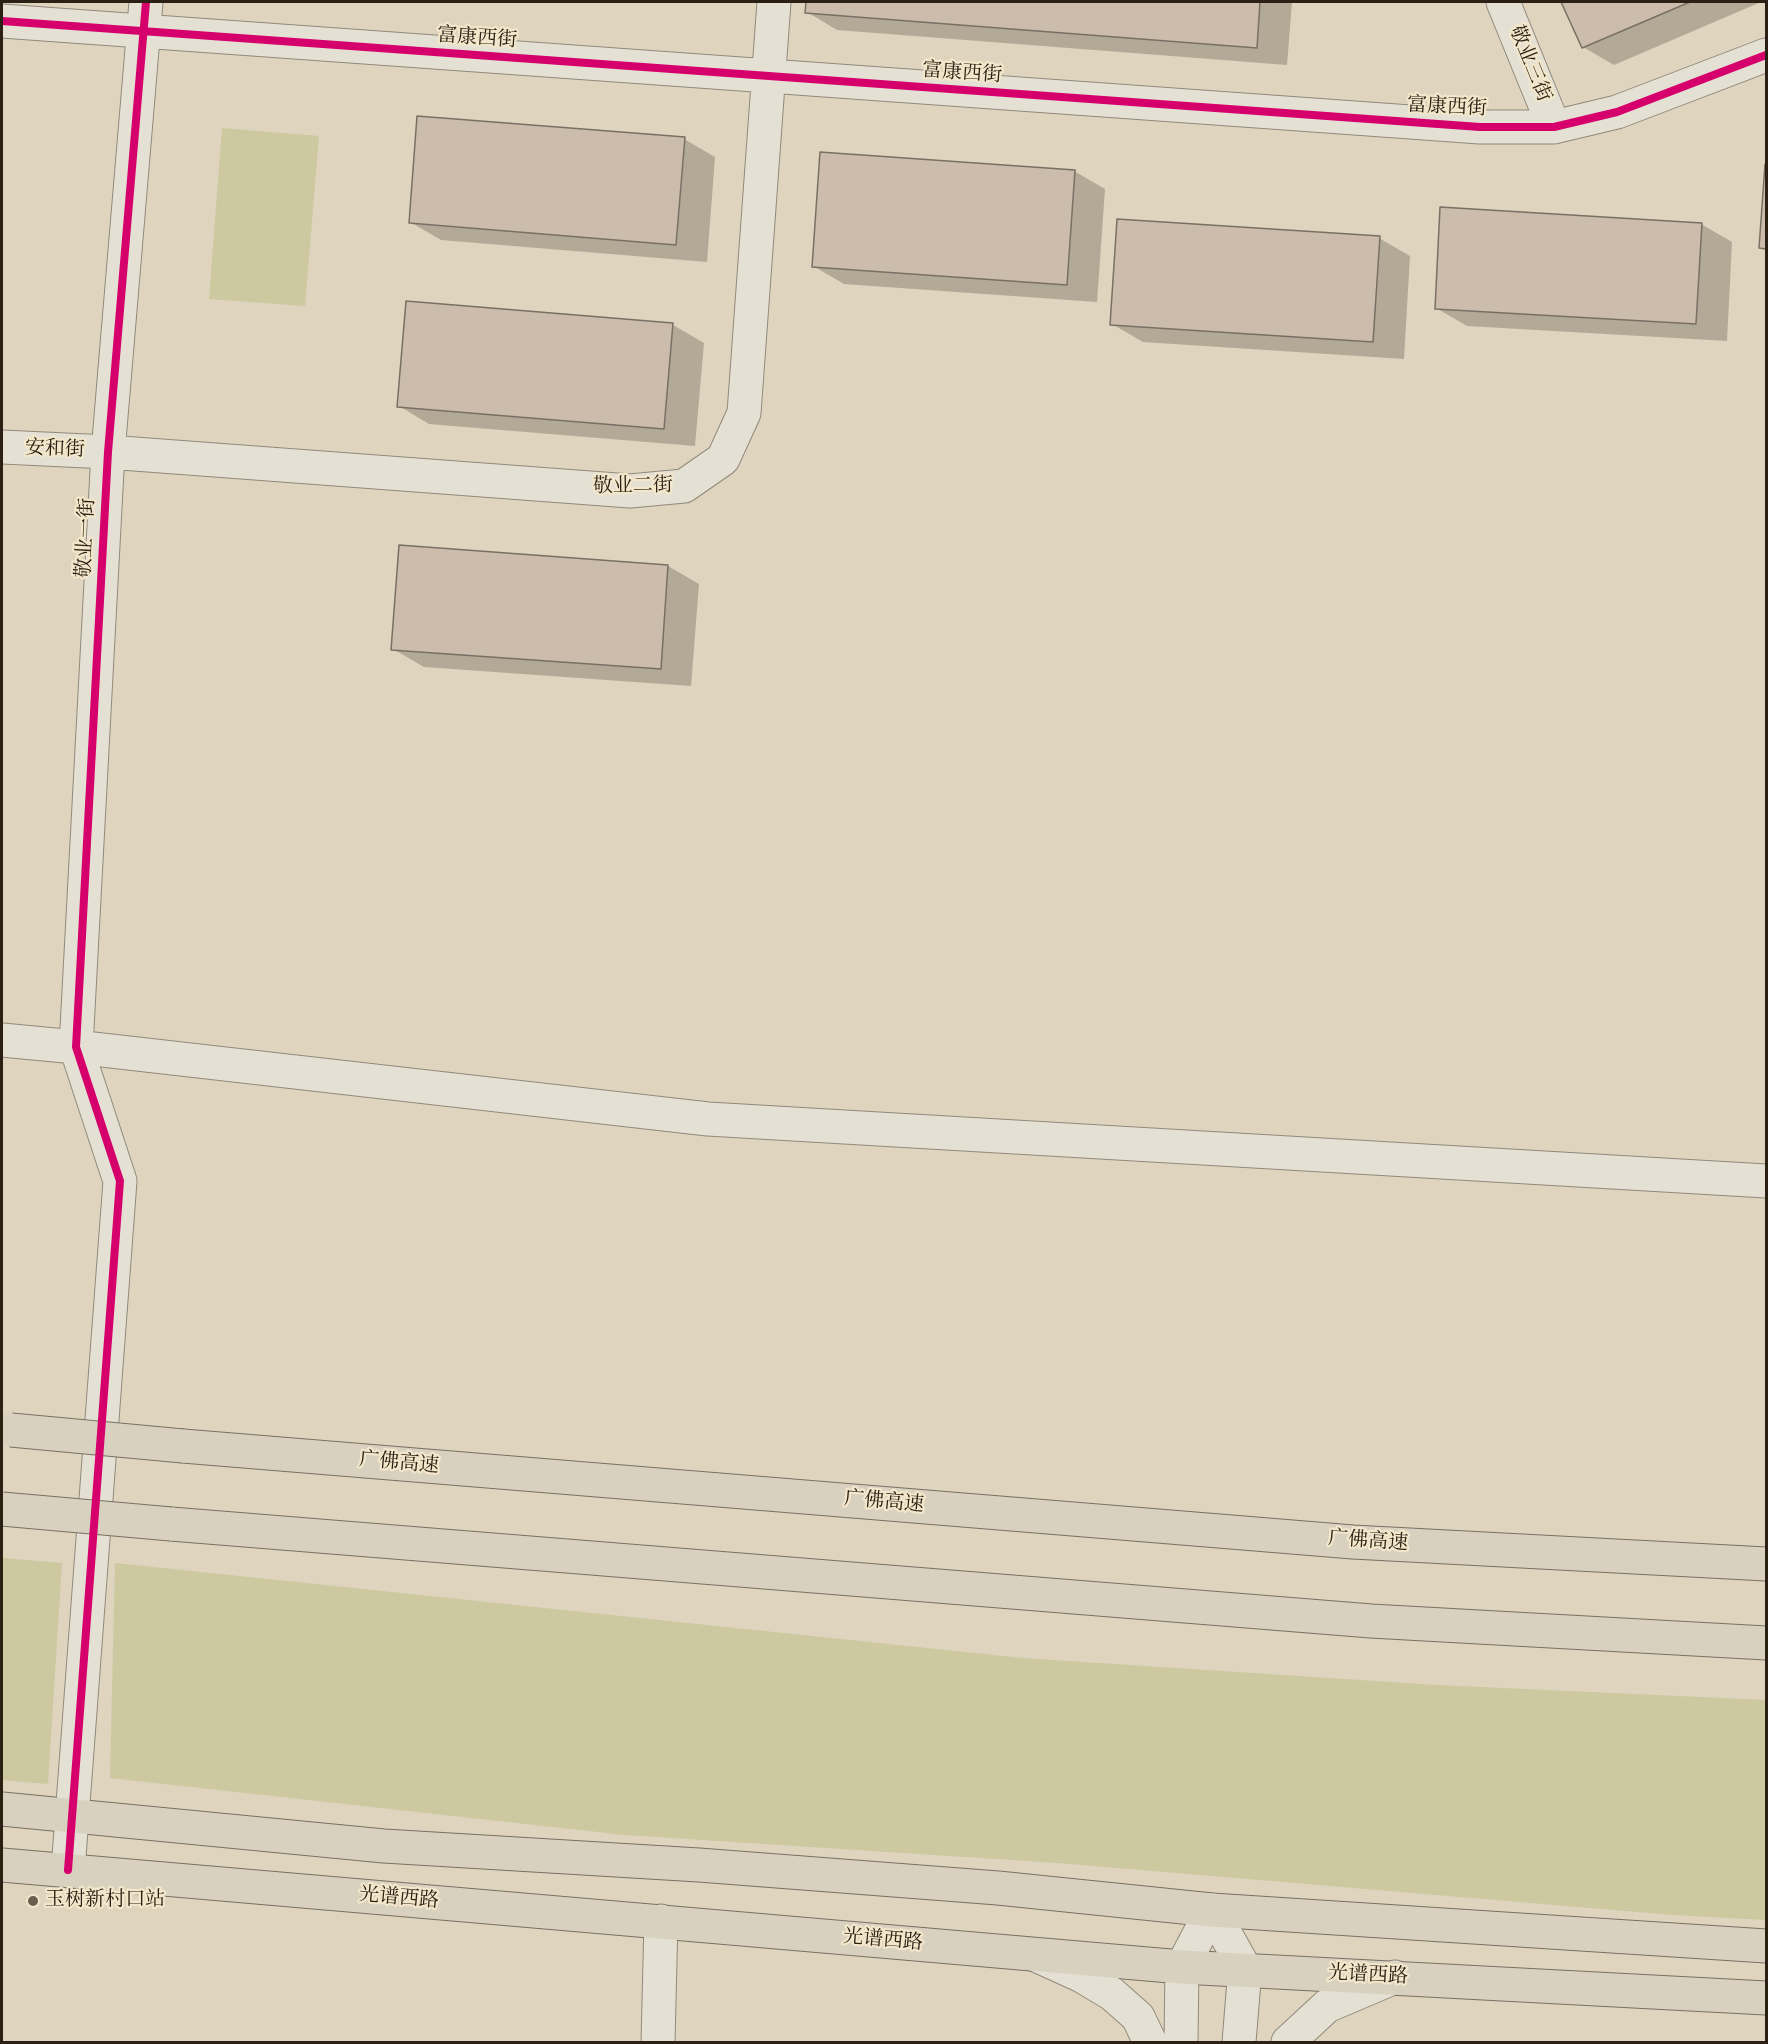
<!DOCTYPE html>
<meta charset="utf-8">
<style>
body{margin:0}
#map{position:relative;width:1768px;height:2044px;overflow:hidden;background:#dfd4bd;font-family:"IM FELL Double Pica",serif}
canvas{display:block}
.frame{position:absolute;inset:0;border:3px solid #2a2014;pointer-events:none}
</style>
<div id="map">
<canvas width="1768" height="2044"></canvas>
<div class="frame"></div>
</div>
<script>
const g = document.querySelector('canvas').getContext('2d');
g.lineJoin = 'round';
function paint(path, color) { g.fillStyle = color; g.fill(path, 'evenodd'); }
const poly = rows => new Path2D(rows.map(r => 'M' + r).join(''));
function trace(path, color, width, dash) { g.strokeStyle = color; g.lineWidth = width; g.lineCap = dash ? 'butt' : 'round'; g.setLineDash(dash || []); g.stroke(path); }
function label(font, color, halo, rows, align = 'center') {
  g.font = font + ' "IM FELL Double Pica","Noto Serif SC",serif'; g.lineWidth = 4.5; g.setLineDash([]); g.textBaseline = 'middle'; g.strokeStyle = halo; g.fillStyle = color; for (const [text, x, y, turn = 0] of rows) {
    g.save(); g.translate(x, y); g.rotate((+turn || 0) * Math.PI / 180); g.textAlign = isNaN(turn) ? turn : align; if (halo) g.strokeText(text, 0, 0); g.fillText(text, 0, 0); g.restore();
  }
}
const green = poly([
 [222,128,319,136,305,306,209,299],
 [2,1558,62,1563,48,1784,2,1780],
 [115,1563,1022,1658,1437,1685,1766,1700,1766,1920,1673,1915,1058,1863,625,1835,110,1778]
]);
const shadow = poly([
 [807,2,1292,2,1287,65,837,30,807,12],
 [1563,2,1761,2,1614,65,1583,47],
 [684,139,715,157,707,262,441,240,410,222],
 [1766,169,1766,250,1761,247],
 [1074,171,1105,189,1097,302,844,284,813,266],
 [1701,224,1732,242,1727,341,1467,326,1436,308],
 [1379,238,1410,256,1404,359,1143,342,1112,324],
 [407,303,673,325,704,343,695,446,429,424,399,406],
 [401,547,668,566,699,584,691,686,424,667,393,649]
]);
const building = poly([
 [806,2,1260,2,1257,48,805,13,806,2],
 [1561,2,1690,2,1582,48,1561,2],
 [417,116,685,137,676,245,409,223,417,116],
 [820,152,1075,170,1067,285,812,267,820,152],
 [1765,164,1766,164,1766,249,1759,248,1765,164],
 [1440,207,1702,223,1696,324,1435,309,1440,207],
 [1117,219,1380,236,1373,342,1110,325,1117,219],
 [406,301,673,323,664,429,397,407,406,301],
 [399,545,668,565,661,669,391,650,399,545]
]);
const minor = poly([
 [1503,2,1554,127],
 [2,21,1480,127,1554,127,1617,112,1766,55],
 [2,447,108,452,630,491,684,486,723,459,744,413,774,2],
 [2,1040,76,1047,708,1119,1766,1181],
 [68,1870,120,1181,76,1047,108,452,146,2],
 [1212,1910,1245,1969,1239,2042],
 [1038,1956,1082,1976,1112,1994,1138,2017,1150,2042],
 [658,2042,661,1921],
 [1181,2042,1182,1967,1212,1910],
 [1288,2042,1327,2006,1395,1977]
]);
const major = poly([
 [2,1809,384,1846,699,1865,998,1888,1212,1910,1766,1946],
 [2,1865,1182,1967,1766,1998]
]);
const highway = poly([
 [183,1446,1353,1542,1766,1564],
 [171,1524,1371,1621,1766,1643]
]);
const highwayBridge = poly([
 [11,1430,183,1446],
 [2,1509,171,1524]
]);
const cycleway = poly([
 [2,21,1480,127,1554,127,1617,112,1766,55],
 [68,1870,120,1181,76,1047,108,452,146,2]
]);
const markers = [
 [33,1901,6,"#695f4f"]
];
const streetNames = [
 ["富康西街",477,39,4],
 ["敬业三街",1529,64,68],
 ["富康西街",962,74,4],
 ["富康西街",1447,108,3],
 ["安和街",55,450,2],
 ["敬业二街",633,487,-1],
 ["敬业一街",87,538,-87],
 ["广佛高速",399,1464,5],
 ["广佛高速",884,1503,5],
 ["广佛高速",1368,1542,4],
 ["光谱西路",399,1899,5],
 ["光谱西路",883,1941,5],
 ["光谱西路",1368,1976,3]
];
const poiNames = [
 ["玉树新村口站",45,1901]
];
paint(green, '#ccc8a0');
paint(shadow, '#0003');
paint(building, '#cbbcab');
trace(building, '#787064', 1.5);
trace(minor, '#91897b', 35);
trace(major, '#787064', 35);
trace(highway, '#787064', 35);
trace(minor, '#e5e0d4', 33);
trace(major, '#d9d1c0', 33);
trace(highway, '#d9d1c0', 33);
trace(highwayBridge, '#787064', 35, []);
trace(highwayBridge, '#d9d1c0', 33);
trace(cycleway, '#d6006c', 8);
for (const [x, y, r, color] of markers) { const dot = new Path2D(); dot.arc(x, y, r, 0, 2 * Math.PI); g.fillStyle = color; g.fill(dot); trace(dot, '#f3e7cb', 2); }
label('20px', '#2a2014', '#f3e7cb', streetNames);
label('20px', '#2a2014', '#f3e7cb', poiNames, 'left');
</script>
